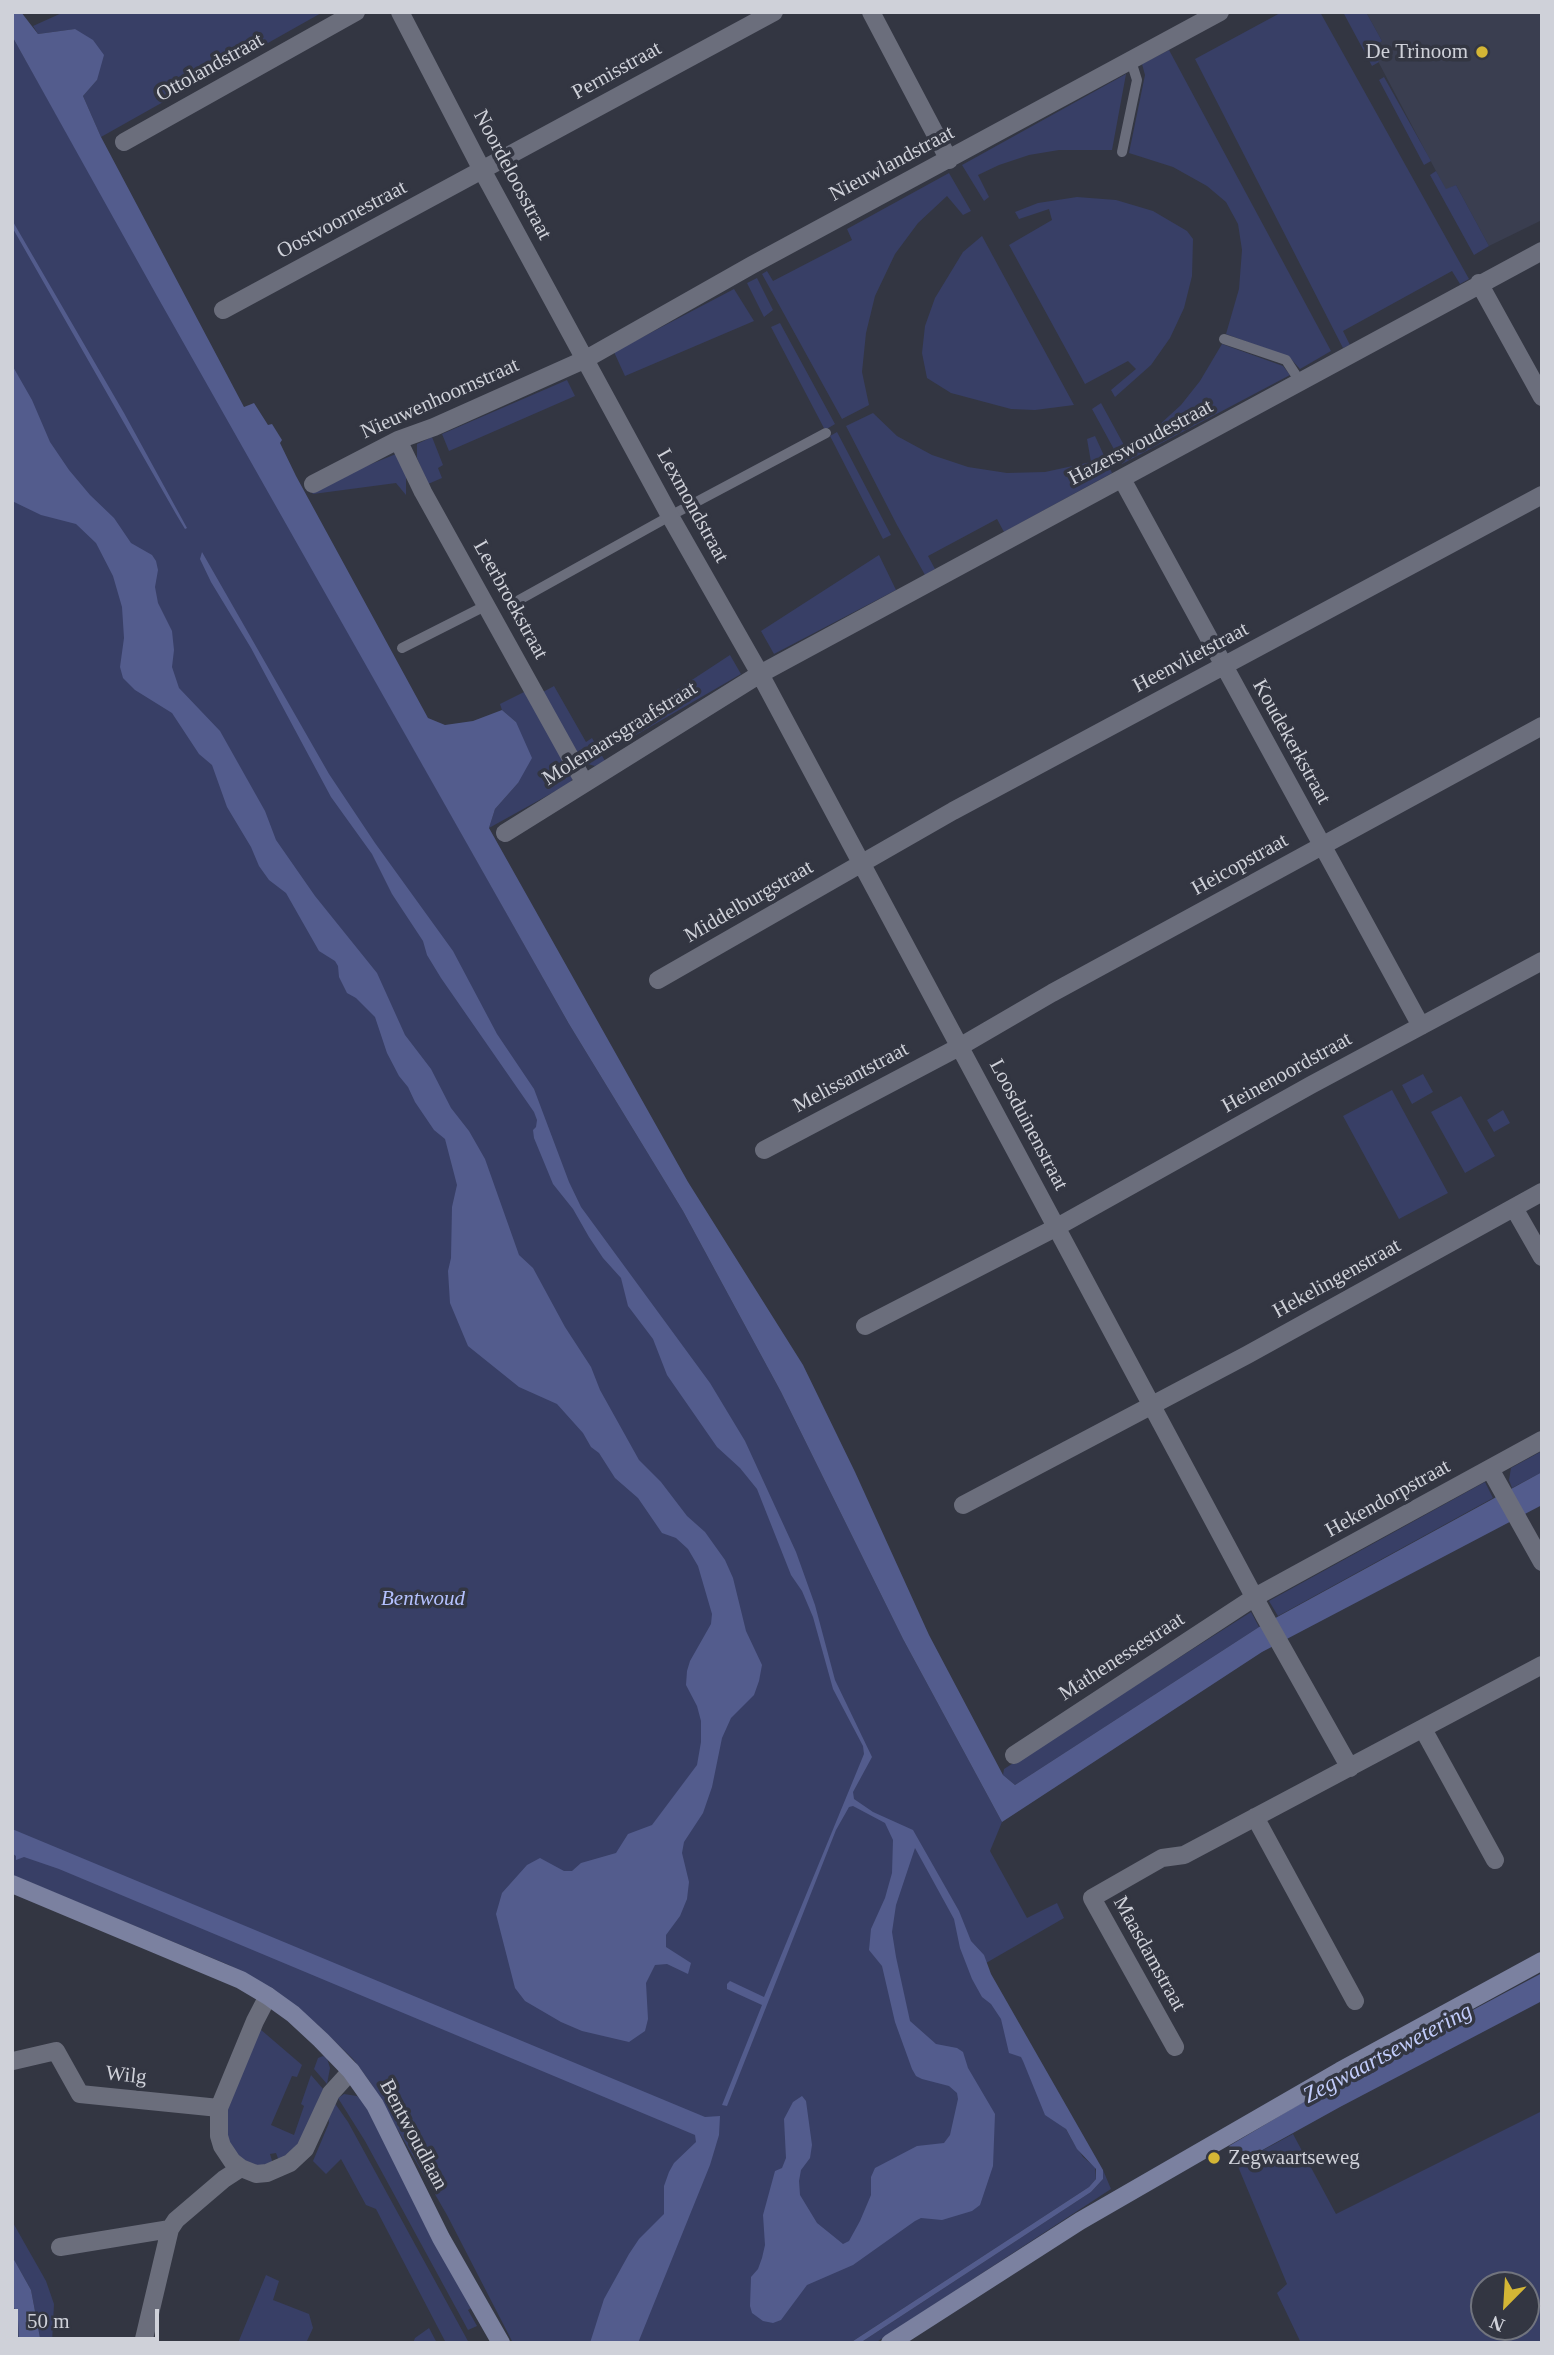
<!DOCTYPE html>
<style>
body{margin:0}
#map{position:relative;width:1554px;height:2355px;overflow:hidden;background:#333642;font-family:"Times New Roman",serif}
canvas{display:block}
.frame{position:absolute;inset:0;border:14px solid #cfd1d9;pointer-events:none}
.north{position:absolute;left:1470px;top:2271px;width:70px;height:70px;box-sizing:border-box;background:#333642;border:2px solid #71747e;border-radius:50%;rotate:204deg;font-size:19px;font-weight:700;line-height:28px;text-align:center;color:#cfd1d9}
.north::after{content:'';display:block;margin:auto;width:24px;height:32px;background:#d4b635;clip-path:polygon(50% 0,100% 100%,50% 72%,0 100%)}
.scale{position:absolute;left:14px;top:2309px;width:145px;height:32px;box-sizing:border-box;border:4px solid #cfd1d9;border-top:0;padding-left:9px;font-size:21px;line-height:24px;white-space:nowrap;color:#cfd1d9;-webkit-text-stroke:5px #333642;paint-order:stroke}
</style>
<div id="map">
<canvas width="1554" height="2355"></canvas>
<div class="frame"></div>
<div class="north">N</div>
<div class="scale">50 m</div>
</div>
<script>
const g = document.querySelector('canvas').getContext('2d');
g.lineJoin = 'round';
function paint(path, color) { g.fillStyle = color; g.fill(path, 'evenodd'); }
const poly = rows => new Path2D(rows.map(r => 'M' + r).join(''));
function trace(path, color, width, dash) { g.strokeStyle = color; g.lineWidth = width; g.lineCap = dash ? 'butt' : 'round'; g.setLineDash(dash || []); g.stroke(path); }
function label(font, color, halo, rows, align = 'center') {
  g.font = font + ' "Times New Roman",serif'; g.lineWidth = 7; g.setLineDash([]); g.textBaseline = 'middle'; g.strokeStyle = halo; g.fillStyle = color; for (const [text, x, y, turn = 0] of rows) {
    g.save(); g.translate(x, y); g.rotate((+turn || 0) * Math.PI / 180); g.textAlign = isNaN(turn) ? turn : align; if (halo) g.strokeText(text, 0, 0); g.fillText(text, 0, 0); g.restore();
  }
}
const built = poly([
 [1366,12,1542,12,1542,220,1489,246,1456,185,1446,190,1371,48,1382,41]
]);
const green = poly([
 [64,12,323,12,101,137,83,96,97,80,75,29,38,34,33,26],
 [1282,12,1320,12,1469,279,1460,284,1452,271,1343,331,1350,345,1343,348,1195,59],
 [1343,12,1366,12,1382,41,1371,48,1379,62,1372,66],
 [12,36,569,1024,683,1211,781,1392,903,1639,1002,1822,990,1851,1027,1918,1057,1903,1064,1918,986,1963,984,1958,973,1964,1072,2140,1083,2157,1095,2167,1096,2179,1089,2187,850,2343,513,2343,447,2215,370,2082,353,2059,318,2025,264,1984,229,1965,12,1875],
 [1169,50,1331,351,1300,369,1291,359,1285,356,1226,334,1239,289,1242,250,1238,224,1226,202,1207,186,1173,167,1129,153,1145,75,1142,64],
 [1126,74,1112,150,1059,150,1029,155,999,165,978,175,989,197,984,201,962,165],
 [1384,77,1431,161,1424,165,1379,80],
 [1436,171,1446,189,1456,185,1489,246,1474,255,1430,175],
 [949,173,971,211,963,215,947,196,918,223,895,254,875,296,866,333,862,372,869,405,842,419,762,274,767,271,773,281,852,240,847,229],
 [1077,197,1116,200,1153,211,1187,231,1193,239,1192,276,1184,308,1170,338,1151,365,1115,397,1111,390,1136,369,1128,361,1085,384,1009,245,1052,220,1049,209,1019,219,1015,212,1038,203],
 [982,236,1074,405,1035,410,1011,409,951,393,927,378,922,353,925,326,935,298,963,252],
 [757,278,773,310,764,317,747,283],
 [734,289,754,321,625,376,614,352],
 [780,323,835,424,825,430,771,327],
 [1222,344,1283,366,1290,375,1122,464,1092,409,1101,403,1125,447,1158,426,1181,405,1200,381],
 [567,380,575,396,449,451,442,434],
 [873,413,897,436,932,455,968,467,1007,473,1045,472,1091,462,1087,439,1095,436,1112,473,1004,532,997,519,928,556,935,569,925,575,897,525,846,426],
 [837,432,891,535,883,539,830,436],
 [432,437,443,465,438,468,442,478,428,484,417,458,417,444],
 [396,454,406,475,406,495,396,483,313,494,309,489],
 [879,555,896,590,774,654,761,631],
 [730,655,741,674,612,749,605,737],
 [554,686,586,742,592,738,605,761,595,766,580,762,543,692],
 [526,691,573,778,570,783,489,828,495,809,518,783,516,722,502,710,500,704],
 [1423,1074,1433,1092,1412,1104,1402,1085],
 [1392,1090,1448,1193,1399,1219,1343,1116],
 [1461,1096,1495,1156,1465,1173,1431,1112],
 [1503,1110,1510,1123,1494,1132,1487,1120],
 [1542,1451,1542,1472,1512,1488,1509,1480,1511,1468],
 [1485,1482,1493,1498,1278,1616,1269,1601],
 [1251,1612,1259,1627,1015,1785,1003,1775,1004,1769],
 [260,2029,302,2065,297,2077,292,2076,271,2125,294,2135,304,2106,301,2104,311,2075,324,2090,302,2141,279,2161,276,2153,270,2154,273,2164,261,2167,239,2158,228,2141,226,2128,229,2099],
 [323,2056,327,2058,330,2068,327,2084,314,2069,318,2058],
 [344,2094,357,2096,363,2101,374,2119,473,2307,468,2310,477,2326,468,2330,365,2141,338,2098],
 [334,2102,348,2122,469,2343,446,2343,376,2209,366,2205,341,2159,326,2174,313,2161,329,2123,328,2115],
 [1542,2111,1542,2343,1301,2343,1277,2293,1287,2284,1237,2164,1293,2134,1336,2214],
 [1484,2285,1526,2285,1526,2327,1484,2327],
 [1103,2170,1111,2189,875,2343,860,2343,1091,2192,1103,2179],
 [12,2221,46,2281,54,2304,52,2343,41,2343,31,2290,12,2256],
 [266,2275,279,2281,273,2300,309,2314,313,2328,306,2343,238,2343],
 [12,2301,18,2320,19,2343,12,2343],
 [429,2328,437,2343,413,2343,415,2338]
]);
const water = poly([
 [12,12,21,12,38,34,75,29,93,40,104,55,97,80,83,96,101,137,244,407,254,403,268,425,272,424,282,440,280,443,296,476,428,718,445,725,473,721,502,710,516,722,532,758,518,783,495,809,489,828,688,1182,803,1365,855,1472,929,1635,1003,1775,1015,1785,1259,1627,1542,1472,1542,1505,1262,1652,1002,1822,903,1639,781,1392,683,1211,569,1024,157,296,12,36],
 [12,220,124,413,187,528,185,529,176,514,12,227],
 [12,365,32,400,50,442,69,470,90,495,114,518,131,543,152,555,156,561,158,570,155,587,158,603,172,631,174,650,172,667,179,688,220,731,265,811,276,840,315,896,377,973,405,1035,431,1069,451,1108,469,1131,485,1159,519,1255,533,1268,565,1327,591,1367,600,1390,639,1460,661,1482,687,1516,705,1532,725,1560,733,1578,746,1631,762,1665,759,1681,754,1695,731,1718,722,1738,712,1787,703,1813,684,1842,682,1853,689,1882,687,1899,680,1916,666,1935,666,1947,691,1963,688,1974,667,1964,655,1965,646,1983,648,2019,645,2031,629,2042,582,2031,561,2022,525,2001,515,1988,496,1914,502,1893,527,1865,540,1858,564,1871,572,1871,581,1863,616,1853,628,1834,652,1825,697,1765,701,1742,701,1721,697,1706,686,1685,687,1671,690,1661,711,1624,712,1614,698,1566,688,1549,676,1538,662,1533,638,1498,615,1478,599,1453,591,1447,583,1433,557,1404,519,1387,468,1346,450,1303,448,1271,451,1258,452,1207,457,1185,445,1139,434,1130,415,1102,408,1087,399,1076,387,1053,375,1017,356,998,347,993,339,977,338,966,335,961,319,951,286,893,269,880,259,866,251,847,227,807,212,765,199,754,172,713,135,690,123,678,120,667,124,638,122,607,113,576,96,543,76,524,41,515,12,501],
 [202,552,329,774,375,843,453,951,497,1034,534,1089,569,1182,581,1207,710,1383,745,1441,796,1552,815,1605,835,1680,872,1757,853,1792,854,1799,873,1812,913,1830,959,1911,971,1941,984,1955,991,1974,1103,2170,1103,2179,1091,2192,860,2343,850,2343,1089,2187,1096,2179,1096,2169,1077,2149,1066,2129,1045,2115,1023,2061,1021,2057,1009,2053,1001,2019,991,2004,982,1997,972,1979,960,1948,954,1919,915,1848,896,1905,892,1932,896,1957,910,2021,936,2044,957,2048,963,2052,968,2068,995,2114,993,2166,980,2205,972,2211,942,2220,921,2218,915,2221,853,2265,807,2285,781,2320,773,2323,763,2321,752,2313,750,2306,751,2277,758,2269,762,2258,765,2245,763,2215,775,2171,782,2168,786,2158,784,2119,793,2102,802,2096,806,2101,812,2145,810,2158,801,2170,799,2181,800,2195,817,2223,843,2244,849,2241,860,2221,871,2195,871,2177,875,2168,917,2146,944,2143,950,2135,958,2099,957,2093,949,2086,922,2079,916,2076,912,2069,895,2022,882,1966,869,1950,871,1929,885,1898,892,1873,893,1840,885,1823,853,1806,849,1807,836,1830,727,2106,722,2105,762,2005,727,1989,727,1984,730,1981,764,1997,864,1754,863,1746,833,1689,813,1617,802,1591,791,1575,757,1489,740,1468,717,1447,667,1375,653,1339,628,1306,621,1278,603,1258,589,1237,573,1209,553,1184,534,1138,533,1130,536,1127,537,1120,534,1112,441,978,427,955,423,941,392,894,372,854,331,797,251,648,211,582,200,559],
 [12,1829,705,2117,720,2116,719,2135,710,2165,638,2343,590,2343,604,2299,629,2254,639,2239,664,2214,664,2186,669,2172,674,2163,696,2142,695,2135,59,1869,24,1857,16,1860,16,1856,12,1853],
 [1542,1973,1542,2001,1340,2107,1237,2164,1229,2146,1325,2089],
 [12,2256,31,2290,41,2343,19,2343,18,2320,12,2301]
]);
const lane = poly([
 [1122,152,1137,80,1131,61],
 [1224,339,1286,360,1301,383],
 [519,600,670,516,826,433],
 [402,648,487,605]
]);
const street = poly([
 [400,12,482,170,670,516,760,674,1265,1617,1350,1768],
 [871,12,949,160],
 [124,142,356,12],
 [1479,283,1542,397],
 [223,310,774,12],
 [398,440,423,492,584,782],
 [1122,479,1421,1026],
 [313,484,398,440,434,427,586,359,752,265,1220,12],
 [505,833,760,674,1542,251],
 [658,980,953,811,1542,495],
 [764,1150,961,1046,1052,993,1542,726],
 [1514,1208,1542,1257],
 [865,1326,1057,1227,1311,1085,1542,961],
 [1490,1469,1542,1562],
 [963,1505,1247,1355,1542,1192],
 [1423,1729,1495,1860],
 [1014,1755,1255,1597,1542,1440],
 [1255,1817,1355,2001],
 [268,1996,255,2021,219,2108,219,2136,222,2146,232,2161,241,2168,256,2174,267,2173,290,2163,305,2149,331,2093,351,2071],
 [1175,2047,1092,1898,1162,1858,1184,1855,1542,1665],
 [13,2061,56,2051,80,2094,219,2108],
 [60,2247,170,2229],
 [143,2343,170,2229,176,2220,224,2179,241,2168]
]);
const secondary = poly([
 [12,1884,241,1980,268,1996,293,2014,321,2040,351,2071,375,2105,441,2238,501,2343],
 [890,2343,1080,2221,1340,2071,1542,1961]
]);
const markers = [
 [1482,52,7,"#d4b635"],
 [1214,2158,7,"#d4b635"]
];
const poiNames = [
 ["De Trinoom",1468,52],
 ["Zegwaartseweg",1228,2158,"left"]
];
const streetNames = [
 ["Ottolandstraat",210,68,-29],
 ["Pernisstraat",617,71,-29],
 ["Nieuwlandstraat",892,164,-28],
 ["Noordeloosstraat",512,175,62],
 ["Oostvoornestraat",342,220,-28],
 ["Nieuwenhoornstraat",440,399,-24],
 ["Hazerswoudestraat",1141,443,-28],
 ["Lexmondstraat",692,506,61],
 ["Leerbroekstraat",510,600,61],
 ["Heenvlietstraat",1191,658,-28],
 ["Molenaarsgraafstraat",620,734,-32],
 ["Koudekerkstraat",1291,742,61],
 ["Heicopstraat",1240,865,-29],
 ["Middelburgstraat",749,902,-30],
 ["Heinenoordstraat",1287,1073,-29],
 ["Melissantstraat",851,1078,-28],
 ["Loosduinenstraat",1028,1125,62],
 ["Hekelingenstraat",1337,1279,-29],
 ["Hekendorpstraat",1388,1499,-29],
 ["Mathenessestraat",1122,1657,-33],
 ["Maasdamstraat",1149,1954,61],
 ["Wilg",126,2076,6],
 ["Bentwoudlaan",413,2135,62]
];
const parkNames = [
 ["Bentwoud",423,1599]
];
const waterNames = [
 ["Zegwaartsewetering",1388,2054,-28]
];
paint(built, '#3a3e50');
paint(green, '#383f66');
paint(water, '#535c8d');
trace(lane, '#6b6e7c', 10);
trace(street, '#6b6e7c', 18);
trace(secondary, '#7b81a0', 18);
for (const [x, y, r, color] of markers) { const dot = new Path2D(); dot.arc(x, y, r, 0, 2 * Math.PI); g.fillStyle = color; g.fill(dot); trace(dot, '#333642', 2.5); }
label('21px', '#cfd1d9', '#333642', poiNames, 'right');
label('21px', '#cfd1d9', '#333642', streetNames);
label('italic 21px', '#b4c1fe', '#333642', parkNames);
label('italic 23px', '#c2ccfb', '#333642', waterNames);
</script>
